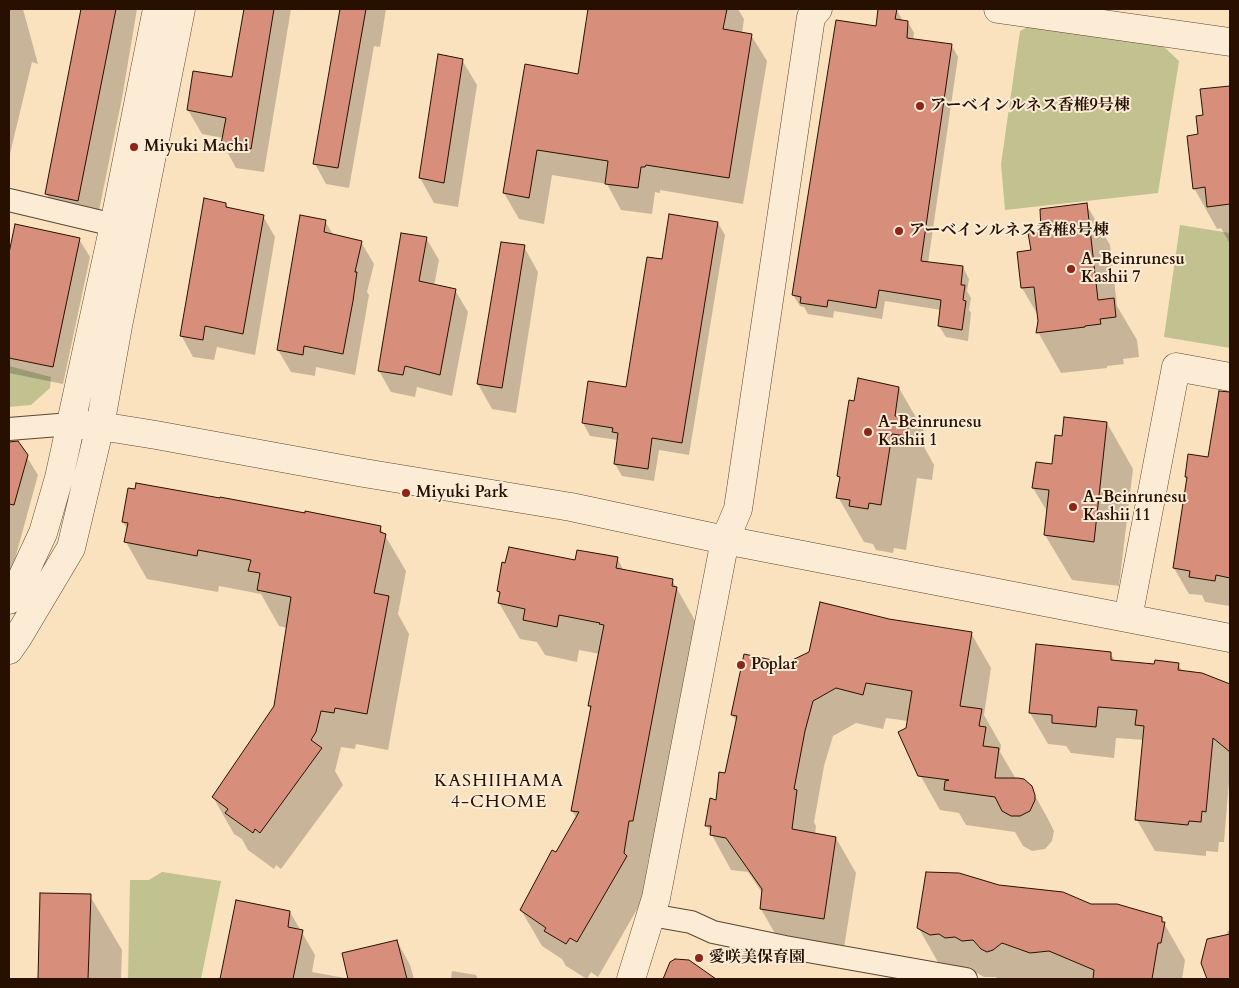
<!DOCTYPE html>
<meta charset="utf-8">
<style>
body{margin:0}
#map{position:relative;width:1239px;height:988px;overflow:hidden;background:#fbe2be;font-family:Cardo,serif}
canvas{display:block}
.frame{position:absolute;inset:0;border:10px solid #281000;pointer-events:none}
</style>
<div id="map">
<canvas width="1239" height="988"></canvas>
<div class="frame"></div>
</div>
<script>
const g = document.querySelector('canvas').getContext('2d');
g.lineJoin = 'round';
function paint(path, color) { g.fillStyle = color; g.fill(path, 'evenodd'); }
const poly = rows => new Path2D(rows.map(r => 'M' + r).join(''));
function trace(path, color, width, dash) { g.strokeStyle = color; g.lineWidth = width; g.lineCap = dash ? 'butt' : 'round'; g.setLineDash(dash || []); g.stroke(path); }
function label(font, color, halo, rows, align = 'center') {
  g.font = font + ' Cardo,"Noto Serif JP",serif'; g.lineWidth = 4; g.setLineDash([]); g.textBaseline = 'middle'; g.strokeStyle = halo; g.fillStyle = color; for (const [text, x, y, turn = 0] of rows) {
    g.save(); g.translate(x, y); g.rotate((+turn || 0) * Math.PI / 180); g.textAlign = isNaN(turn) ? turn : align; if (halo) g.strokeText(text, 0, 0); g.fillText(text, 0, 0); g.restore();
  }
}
const green = poly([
 [1034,24,1163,46,1179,61,1158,193,1005,210,1001,164,1020,31],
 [1180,225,1230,233,1230,348,1164,337],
 [9,366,51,377,50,388,31,405,9,407],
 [162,872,221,881,201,979,128,979,130,880,149,880]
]);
const shadow = poly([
 [9,9,23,9,38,64,32,62,9,158],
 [82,9,137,9,122,98,95,230,63,222,46,193],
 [245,9,291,9,264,172,236,168,223,144,223,138,202,134,188,110,233,79],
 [344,9,386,9,380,47,374,46,349,188,326,184,315,164],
 [589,9,738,9,744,19,742,34,751,35,767,61,743,204,660,190,660,193,655,192,652,214,621,210,607,184,552,175,544,224,519,219,504,193,579,75],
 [880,9,896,9,903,21,908,22,914,33,913,40,952,46,958,57,928,263,963,267,969,279,967,291,971,298,969,310,971,313,968,341,946,337,939,326,941,310,885,301,882,319,834,311,833,318,808,314,804,307,800,306,793,295,877,28],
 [462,60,477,85,458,207,434,203,420,178],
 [1230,87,1230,244,1221,228,1217,229,1194,188,1199,136,1204,116,1201,90],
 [226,204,228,209,263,216,275,237,255,355,217,347,214,360,193,357,181,335],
 [1086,204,1110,245,1117,306,1137,340,1139,357,1123,359,1124,364,1107,366,1107,368,1061,373,1038,332,1039,317,1022,288,1032,251,1043,232],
 [325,221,334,236,361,242,374,264,367,292,369,295,355,375,316,367,315,376,291,372,278,350],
 [718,223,725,235,689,455,659,450,654,481,622,476,615,464,618,440,590,436,583,423,589,383,627,389,663,261],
 [16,226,79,239,90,257,63,384,9,373,9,259],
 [426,238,439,260,434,286,455,290,468,312,452,396,417,387,415,397,391,392,379,371],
 [524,247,538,272,516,413,492,409,478,384],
 [899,388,925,433,923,445,934,465,932,480,917,478,906,550,894,548,893,553,876,550,873,544,864,542,838,497,841,480,838,476,855,402],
 [1216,416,1230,418,1229,606,1205,602,1202,595,1189,594,1174,568,1188,479,1186,477,1209,458],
 [1107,423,1133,469,1119,586,1072,580,1045,535,1048,513,1033,488,1053,466,1063,437],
 [20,446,38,475,12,570,9,569,9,447],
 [123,522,380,527,406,571,398,614,409,634,388,750,356,744,355,749,341,747,335,771,343,785,281,869,276,865,274,869,248,850,242,839,234,834,213,797,275,706,287,628,279,626,261,594,219,586,218,592,147,579,126,542,128,530],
 [617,558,624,571,672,580,697,624,654,856,649,856,644,887,647,892,598,977,591,972,587,979,566,966,562,959,542,946,521,910,577,819,572,811,592,710,589,706,600,654,579,650,577,662,545,655,537,642,520,639,499,603,500,595,498,591,576,561],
 [888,620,971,633,991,668,984,715,1001,745,1000,752,1016,779,1028,783,1048,819,1054,831,1052,841,1045,849,1032,851,1023,846,1015,832,966,825,959,813,940,810,920,775,907,729,908,721,886,718,883,729,856,723,833,736,824,766,814,822,816,826,815,835,836,838,856,873,843,954,781,944,761,909,763,894,748,872,731,870,707,826,726,775,737,722,732,715,786,664],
 [1110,653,1115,661,1155,666,1178,664,1183,672,1202,674,1230,685,1230,770,1224,842,1219,842,1218,852,1206,851,1206,856,1155,851,1137,820,1144,740,1116,738,1114,758,1071,753,1066,746,1048,744,1030,713],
 [998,886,1161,918,1185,960,1182,979,998,979,996,977,984,977,977,973,967,975,939,964,918,927],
 [42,894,90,896,122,950,121,979,39,979],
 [237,902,290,912,315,955,312,972,350,979,397,941,410,965,414,979,221,979],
 [1227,931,1230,931,1230,979,1209,979,1203,963,1228,936],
 [452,971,476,975,478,979,451,979]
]);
const building = poly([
 [81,9,116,9,78,201,45,194,81,9],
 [244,9,274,9,251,149,221,144,226,118,187,110,193,71,232,77,244,9],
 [340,9,366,9,338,168,313,164,340,9],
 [588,9,727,9,723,29,752,34,729,178,646,165,645,167,641,167,638,188,605,184,608,161,537,150,529,198,503,193,525,64,578,74,588,9],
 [878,9,897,9,895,19,908,21,907,38,952,44,921,261,963,266,961,285,965,285,963,300,966,301,962,330,938,326,941,300,879,290,876,308,828,300,827,307,800,303,801,297,792,295,836,20,876,26,878,9],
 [438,54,463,59,444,183,419,178,438,54],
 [1230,86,1230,204,1207,207,1205,187,1193,189,1187,136,1198,134,1196,116,1203,115,1200,89,1230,86],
 [204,198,226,203,226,207,264,215,243,334,205,326,203,340,180,336,204,198],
 [1087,203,1098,300,1114,298,1116,317,1100,319,1101,324,1085,326,1085,327,1036,333,1038,321,1034,287,1021,288,1017,252,1031,250,1028,233,1041,231,1040,209,1087,203],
 [669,214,718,222,682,443,652,438,648,469,614,464,618,433,612,432,613,428,582,423,588,381,626,387,647,257,662,259,669,214],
 [300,215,326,220,324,232,362,241,355,272,357,272,353,301,343,354,304,346,303,355,277,350,300,215],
 [15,224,80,238,53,367,9,358,9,253,15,224],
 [401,233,427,237,419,281,456,289,440,375,405,366,403,375,378,371,401,233],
 [501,242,525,245,502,388,477,384,501,242],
 [858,378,899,387,895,416,909,419,907,436,892,434,881,505,869,503,868,509,849,506,850,500,836,498,840,477,837,476,849,400,854,401,858,378],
 [1219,391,1230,392,1230,578,1216,575,1215,581,1189,577,1190,571,1173,568,1187,477,1185,477,1188,454,1208,457,1219,391],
 [1064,417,1107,422,1094,542,1044,535,1049,490,1032,488,1036,462,1052,464,1055,435,1062,436,1064,417],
 [18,441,28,455,14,505,9,504,9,442,18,441],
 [136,483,220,498,220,497,305,513,305,511,381,526,380,532,386,534,374,593,389,596,367,714,335,708,334,713,321,711,316,732,311,740,322,748,260,833,255,829,253,833,225,813,228,809,212,797,274,706,291,597,257,590,260,573,248,571,251,560,198,550,197,556,124,542,128,523,122,522,128,488,135,489,136,483],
 [509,547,575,560,577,550,618,557,616,568,673,579,672,586,677,587,633,821,629,821,624,853,627,856,577,942,570,938,566,944,544,931,546,928,520,910,552,850,556,852,579,812,571,811,591,706,588,706,604,625,599,624,600,623,559,615,557,627,523,620,525,609,498,603,500,592,497,591,502,562,505,563,509,547],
 [820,602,889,619,972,632,960,706,982,709,979,726,986,727,983,746,999,748,995,778,1018,778,1024,779,1032,786,1035,795,1035,800,1030,811,1020,816,1011,816,1002,811,995,797,944,790,945,781,949,780,918,776,898,732,906,728,912,691,866,683,863,695,836,688,813,701,805,731,794,789,797,790,792,829,836,837,824,919,760,909,762,889,726,838,710,835,711,826,705,826,710,798,716,800,719,772,725,773,737,716,731,715,744,654,786,663,809,652,820,602],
 [1036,644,1111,652,1111,660,1154,664,1155,660,1179,663,1178,670,1202,673,1230,684,1230,752,1213,738,1206,812,1202,811,1201,822,1189,821,1188,825,1135,820,1144,726,1135,725,1137,710,1098,707,1096,727,1052,723,1052,715,1029,713,1036,644],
 [926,872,959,873,999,885,1063,892,1091,904,1117,904,1162,917,1162,922,1165,922,1161,943,1158,943,1152,979,1093,979,1094,970,1049,951,1030,953,1002,943,993,950,987,952,981,949,973,940,962,941,955,937,945,938,939,934,930,935,917,928,926,872],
 [40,893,91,894,88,979,38,979,40,893],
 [236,900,290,911,288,927,303,930,293,979,220,979,236,900],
 [1230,934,1230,979,1207,979,1201,963,1207,939,1230,934],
 [397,940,407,979,348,979,342,953,397,940],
 [675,959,689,960,716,979,663,979,670,962,675,959]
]);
const minor = poly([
 [9,200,114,225],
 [9,429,71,424],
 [651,915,691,922,713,932,785,947,966,979]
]);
const tertiary = poly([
 [998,9,1230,42],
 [71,424,100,426,156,435,364,473,571,507,725,540,1230,638],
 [9,600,22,578,43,533,59,478,114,225,157,9],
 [1128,618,1176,367,1230,377],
 [9,650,18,637,71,548,100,426,118,326,181,9],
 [631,979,656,898,725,540,738,509,811,17,818,9]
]);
const markers = [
 [920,106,5,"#8f2418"],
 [134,147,5,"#8f2418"],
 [899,231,5,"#8f2418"],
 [1071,269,5,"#8f2418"],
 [868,432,5,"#8f2418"],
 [406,493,5,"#8f2418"],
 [1073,507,5,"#8f2418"],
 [741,665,5,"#8f2418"],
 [699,958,5,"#8f2418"]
];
const poiNames = [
 ["アーベインルネス香椎9号棟",930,106],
 ["Miyuki Machi",144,147],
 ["アーベインルネス香椎8号棟",909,231],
 ["A-Beinrunesu",1081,260],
 ["Kashii 7",1081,278],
 ["A-Beinrunesu",878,423],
 ["Kashii 1",878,441],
 ["Miyuki Park",416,493],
 ["A-Beinrunesu",1083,498],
 ["Kashii 11",1083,516],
 ["Poplar",751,665],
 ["愛咲美保育園",709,958]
];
const neighbourhoodNames = [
 ["KASHIIHAMA",499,782],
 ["4-CHOME",499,803]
];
paint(green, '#c1c290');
paint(shadow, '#0003');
paint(building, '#d78e7b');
trace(building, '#281000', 1);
trace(minor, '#5d4430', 24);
trace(tertiary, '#5d4430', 29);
trace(minor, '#fcecd5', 22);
trace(tertiary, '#fcecd5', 28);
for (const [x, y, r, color] of markers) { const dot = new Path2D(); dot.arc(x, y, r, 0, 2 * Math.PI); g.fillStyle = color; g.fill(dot); trace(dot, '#fcecd5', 2); }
label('bold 16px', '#281000', '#fcecd5', poiNames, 'left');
g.letterSpacing = '1px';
label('18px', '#281000', '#fcecd5', neighbourhoodNames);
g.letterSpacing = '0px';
</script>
